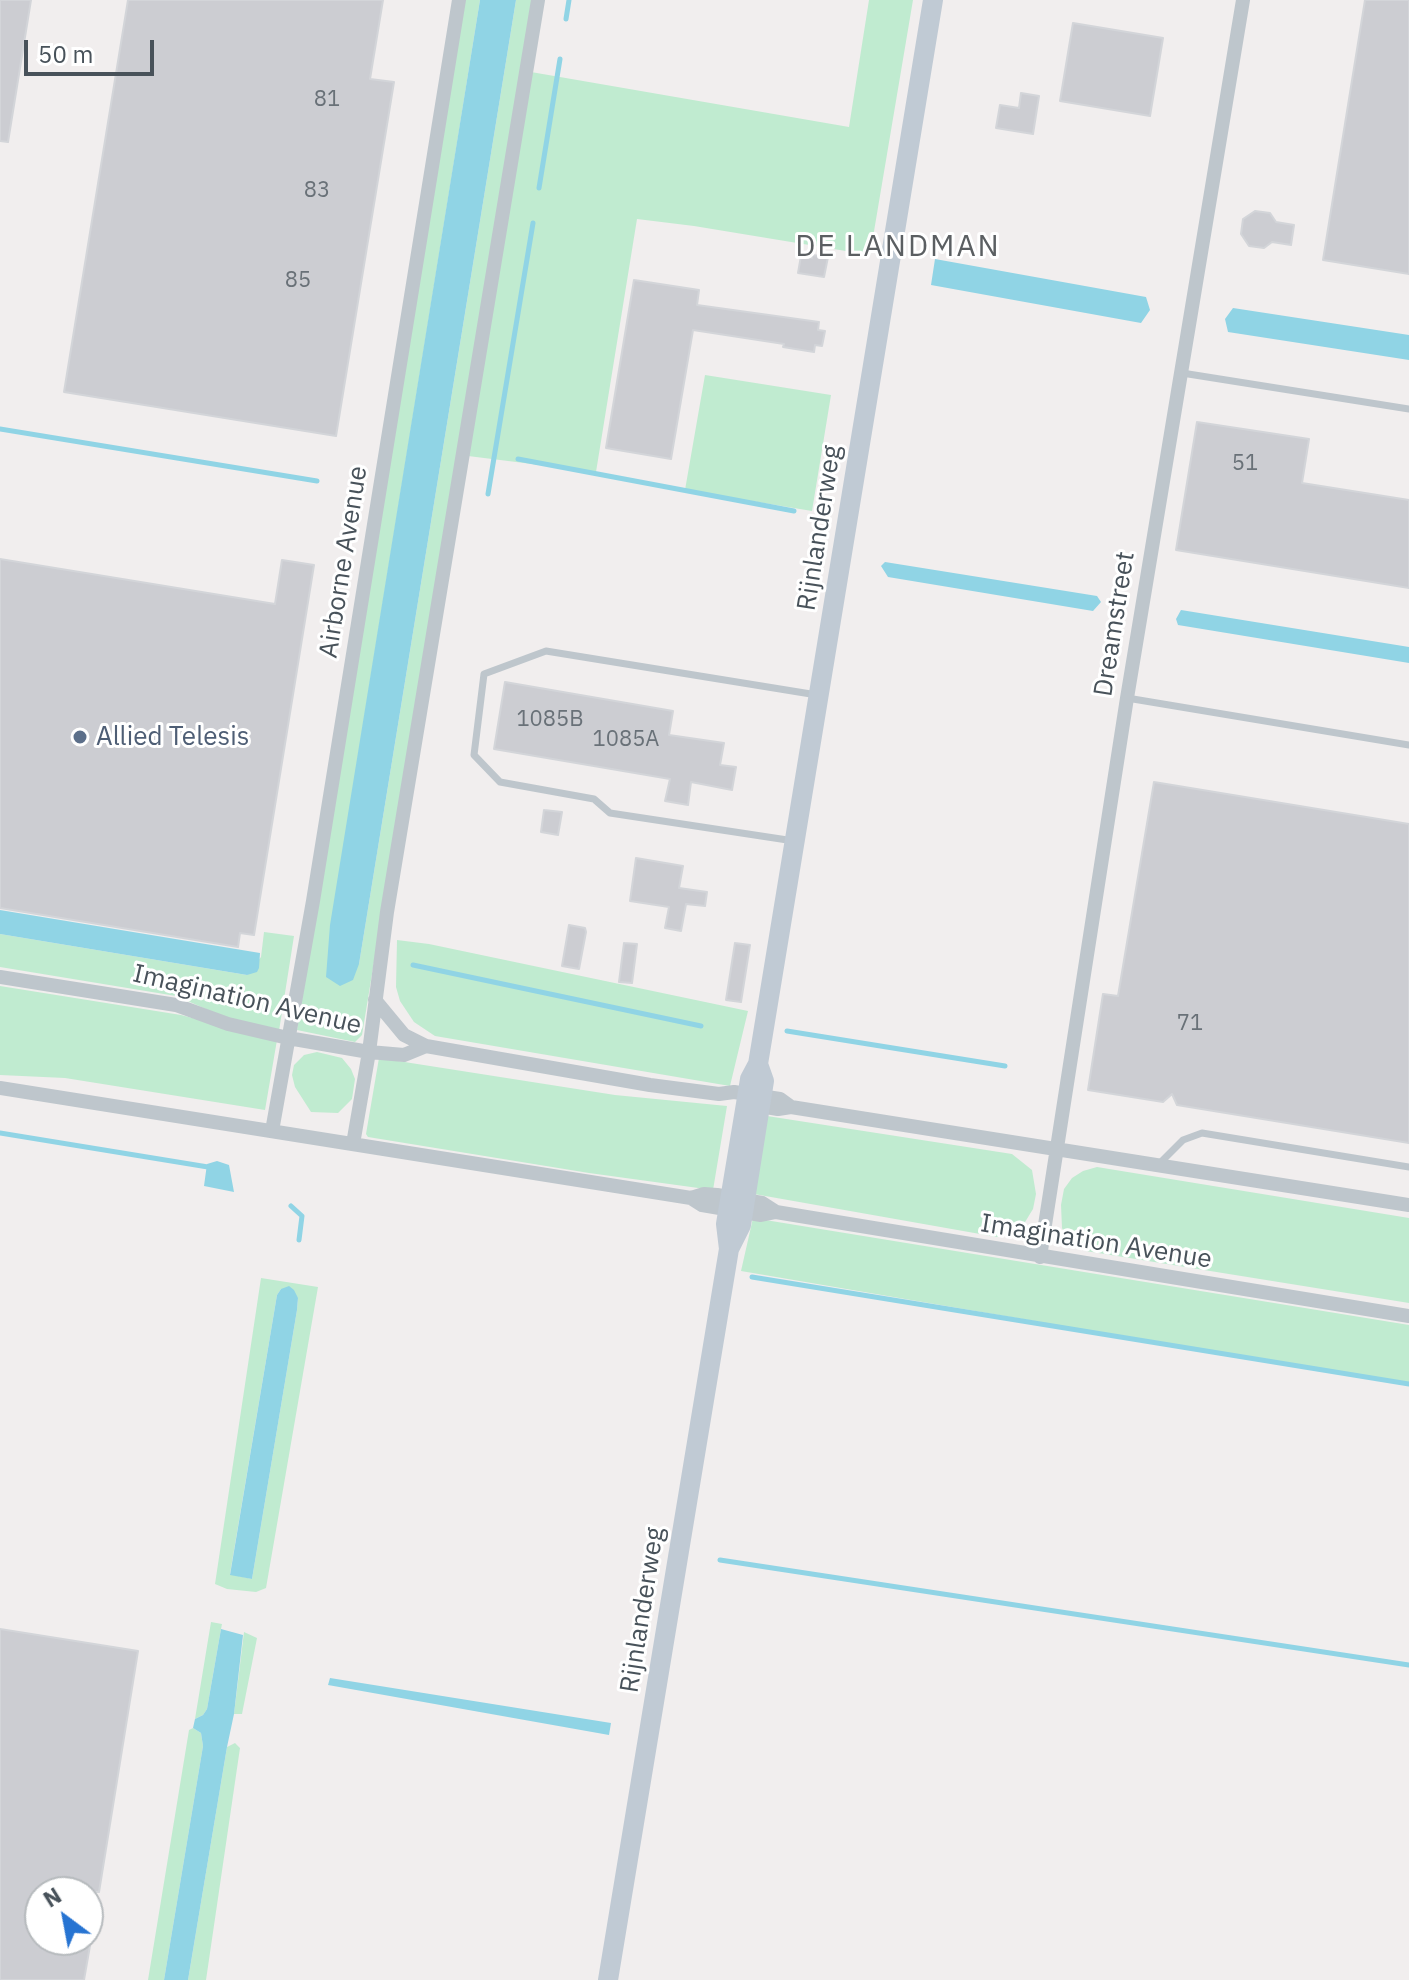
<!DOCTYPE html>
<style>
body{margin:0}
#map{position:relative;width:1409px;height:1980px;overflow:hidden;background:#f1eeee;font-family:"IBM Plex Sans",sans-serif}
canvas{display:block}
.north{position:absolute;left:24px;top:1876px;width:80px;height:80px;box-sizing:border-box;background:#fff;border:2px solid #b6babd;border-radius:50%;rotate:328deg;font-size:22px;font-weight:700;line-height:32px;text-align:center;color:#48525a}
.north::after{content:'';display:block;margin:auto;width:28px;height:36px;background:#2774d2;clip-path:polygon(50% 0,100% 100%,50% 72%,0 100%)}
.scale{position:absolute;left:24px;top:40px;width:130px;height:36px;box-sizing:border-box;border:4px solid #48525a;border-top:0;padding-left:10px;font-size:24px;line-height:28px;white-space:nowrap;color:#48525a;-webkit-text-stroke:6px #fff;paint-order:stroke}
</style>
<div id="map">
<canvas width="1409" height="1980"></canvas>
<div class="north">N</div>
<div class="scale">50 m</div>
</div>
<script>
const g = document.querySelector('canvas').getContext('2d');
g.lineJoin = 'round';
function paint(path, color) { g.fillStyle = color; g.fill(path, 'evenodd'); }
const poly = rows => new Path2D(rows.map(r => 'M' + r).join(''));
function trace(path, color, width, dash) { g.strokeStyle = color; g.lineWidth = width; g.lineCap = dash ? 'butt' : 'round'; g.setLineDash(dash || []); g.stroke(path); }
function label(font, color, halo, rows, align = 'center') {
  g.font = font + ' "IBM Plex Sans",sans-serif'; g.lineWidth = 6; g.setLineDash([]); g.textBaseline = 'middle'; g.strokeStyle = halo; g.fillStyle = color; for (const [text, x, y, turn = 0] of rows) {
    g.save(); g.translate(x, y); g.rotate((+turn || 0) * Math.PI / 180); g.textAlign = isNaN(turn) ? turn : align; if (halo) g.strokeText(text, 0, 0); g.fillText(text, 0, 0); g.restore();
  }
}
const green = poly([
 [465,0,480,0,341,862,338,883,359,964,516,0,532,0,362,1035,355,1042,297,1030],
 [869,0,913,0,870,255,694,226,637,219,596,472,468,456,531,72,849,127],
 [705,375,831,395,812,511,685,490],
 [264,932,294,936,279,1031,222,1016,176,996,0,967,0,934,247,975,261,957],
 [397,940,429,944,748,1011,730,1086,435,1036,414,1022,400,1001,396,987],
 [0,986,181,1015,277,1040,265,1110,65,1078,0,1075],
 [317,1052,342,1058,351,1069,355,1079,352,1099,338,1113,311,1112,295,1087,292,1075,294,1065,304,1055],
 [379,1058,615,1095,727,1106,713,1190,589,1173,368,1137,366,1134],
 [767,1116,1012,1154,1032,1170,1036,1194,1033,1209,1022,1227,997,1237,754,1194],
 [1097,1167,1409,1218,1409,1303,1086,1251,1068,1239,1062,1228,1061,1205,1064,1189,1072,1178,1083,1171],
 [753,1218,1409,1325,1409,1385,741,1271],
 [261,1278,318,1287,266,1588,256,1592,227,1589,215,1584],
 [281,1289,298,1298,297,1310,252,1579,230,1574,277,1295],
 [211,1622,222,1624,221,1629,207,1709,203,1715,195,1719],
 [244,1632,257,1638,242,1714,234,1714],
 [193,1728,201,1733,203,1746,164,1980,148,1980,189,1730],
 [235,1743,240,1748,206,1980,188,1980,227,1747]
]);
const water = poly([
 [480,0,516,0,359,964,353,980,340,986,326,977,330,925],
 [935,259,1146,297,1150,310,1141,323,931,285],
 [1233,308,1409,335,1409,360,1228,332,1225,319],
 [885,562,1097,596,1101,602,1093,611,888,577,881,566],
 [1181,610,1409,647,1409,663,1178,625,1176,619],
 [0,910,260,953,259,968,257,972,247,975,0,934],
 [217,1161,229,1165,234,1192,204,1186,207,1164],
 [289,1286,294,1290,298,1298,297,1310,252,1579,230,1575,277,1295,281,1289],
 [221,1629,243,1635,234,1714,227,1747,188,1980,164,1980,203,1746,201,1733,193,1728,195,1719,203,1715,207,1709],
 [330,1678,611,1723,609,1735,328,1685]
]);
const stream = poly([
 [566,19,569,0],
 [539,188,560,59],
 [0,429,317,481],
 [518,459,794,511],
 [488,494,533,223],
 [413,965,701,1026],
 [787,1031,1005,1066],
 [0,1133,208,1167],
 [291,1206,302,1216,299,1240],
 [752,1277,1409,1384],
 [720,1560,1409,1665]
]);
const building = poly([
 [0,0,31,0,8,142,0,141,0,0],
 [128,0,383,0,370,79,394,82,336,436,64,392,128,0],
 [1365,0,1409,0,1409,274,1323,260,1365,0],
 [1073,23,1163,38,1150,116,1060,101,1073,23],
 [1021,93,1039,96,1033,134,996,128,1000,105,1019,108,1021,93],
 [1255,211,1270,213,1276,222,1294,225,1291,245,1272,242,1264,248,1249,246,1241,234,1243,219,1255,211],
 [812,255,828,257,824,277,798,273,801,256,812,258,812,255],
 [634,280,699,290,697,305,819,322,818,330,825,331,822,346,815,345,814,352,783,347,784,344,693,330,671,459,606,448,634,280],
 [1197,422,1309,439,1302,483,1409,500,1409,588,1176,550,1197,422],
 [0,559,275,604,282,560,314,565,254,935,240,933,238,947,0,908,0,559],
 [505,682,673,711,669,735,724,743,720,765,736,767,732,790,691,782,688,805,665,801,670,779,494,749,505,682],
 [1154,782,1409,824,1409,1143,1177,1105,1172,1094,1163,1102,1088,1090,1103,994,1118,996,1154,782],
 [544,810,562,812,558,835,541,832,544,810],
 [636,858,683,866,679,888,707,892,705,906,686,904,681,931,665,928,669,907,630,901,636,858],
 [569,925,585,928,586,932,579,969,562,966,569,925],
 [624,943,637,944,632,983,619,982,624,943],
 [735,943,750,945,741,1002,726,1000,735,943],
 [0,1629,138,1651,99,1892,40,1892,40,1940,91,1940,84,1980,0,1980,0,1629]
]);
const lane = poly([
 [1182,373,1409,409],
 [1127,698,1409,745],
 [794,841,610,813,594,799,500,782,474,755,484,674,546,651,817,695],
 [1158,1165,1183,1140,1202,1133,1409,1167]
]);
const street = poly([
 [0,977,176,1005,228,1024,288,1038,369,1052,404,1055,426,1046,650,1085,719,1094,734,1092,780,1099,791,1107],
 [375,1000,404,1035,426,1046],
 [0,1088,691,1198,702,1205,761,1215,776,1212,1409,1316],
 [754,1105,778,1109,791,1107,1409,1205],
 [272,1131,313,901,459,0],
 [353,1144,369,1052,387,912,538,0],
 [691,1198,704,1194,717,1195,762,1203,776,1212],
 [1040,1257,1127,698,1243,0]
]);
const secondary = poly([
 [729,1249,741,1225,760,1106,764,1081,758,1064],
 [608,1980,729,1249,726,1224,746,1104,750,1079,758,1064,933,0]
]);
const markers = [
 [80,737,8,"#5c6f8a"]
];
const numberNames = [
 ["81",327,100],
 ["83",317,191],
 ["85",298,281],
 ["51",1245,464],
 ["1085B",550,720],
 ["1085A",626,740],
 ["71",1190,1024]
];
const streetNames = [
 ["Rijnlanderweg",820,528,-81],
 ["Airborne Avenue",344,562,-81],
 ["Dreamstreet",1115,624,-81],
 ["Imagination Avenue",247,1000,13],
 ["Imagination Avenue",1096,1242,9],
 ["Rijnlanderweg",643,1610,-81]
];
const serviceNames = [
 ["Allied Telesis",96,737]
];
const quarterNames = [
 ["DE LANDMAN",898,247]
];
paint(green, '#c0ebd0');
paint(water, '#90d4e5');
trace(stream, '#90d4e5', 5);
paint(building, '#cccdd2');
trace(building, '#d3d5d9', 2);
trace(lane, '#bec6cc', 7);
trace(street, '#bec6cc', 14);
trace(secondary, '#c0cad4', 20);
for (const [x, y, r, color] of markers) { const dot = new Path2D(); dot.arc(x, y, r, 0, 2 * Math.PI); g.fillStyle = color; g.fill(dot); trace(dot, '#fff', 3); }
label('22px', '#697178', null, numberNames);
label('26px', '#48525a', '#fff', streetNames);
label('26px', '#4e5e75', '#fff', serviceNames, 'left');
g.letterSpacing = '2px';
label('30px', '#5b5f62', '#fff', quarterNames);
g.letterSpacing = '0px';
</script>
